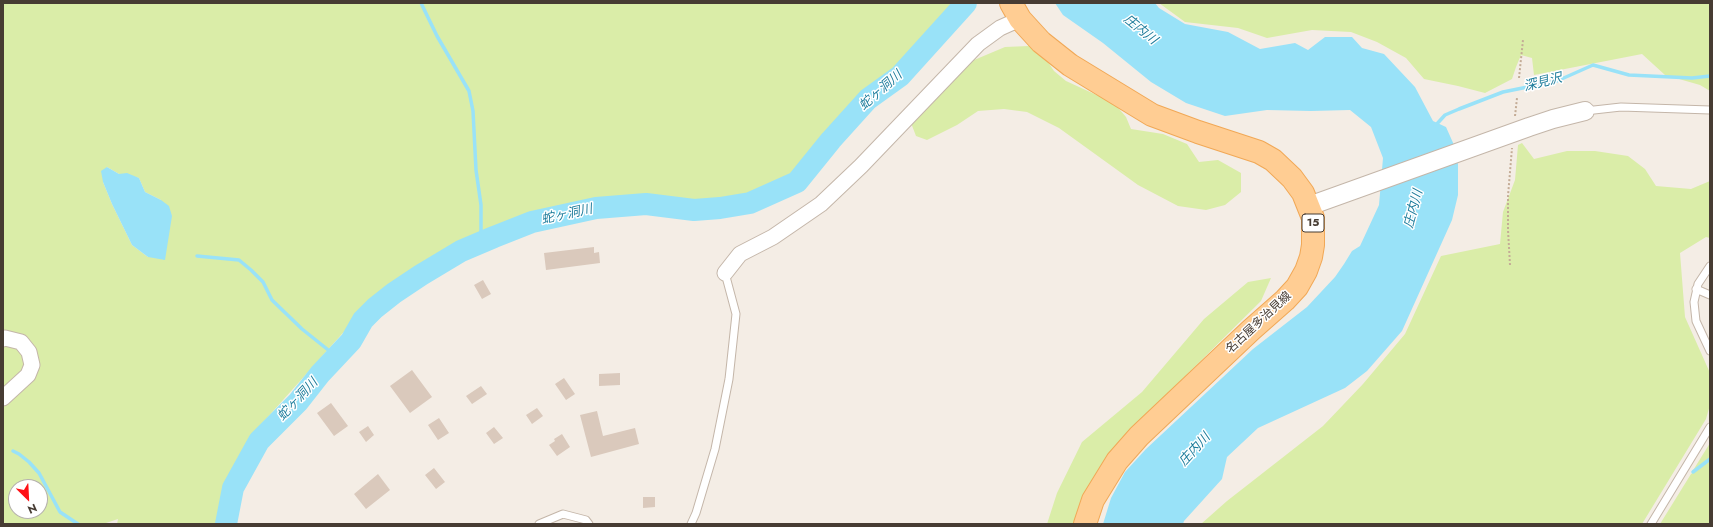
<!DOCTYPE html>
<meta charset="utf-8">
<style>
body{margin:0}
#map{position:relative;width:1713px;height:527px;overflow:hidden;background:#f4ede5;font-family:Jost,sans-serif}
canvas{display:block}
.frame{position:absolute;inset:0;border:4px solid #473c33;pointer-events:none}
.north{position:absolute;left:8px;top:479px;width:40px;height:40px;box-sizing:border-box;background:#fff;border:1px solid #b5b1ad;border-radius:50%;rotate:156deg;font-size:11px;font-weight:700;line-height:16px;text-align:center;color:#473c33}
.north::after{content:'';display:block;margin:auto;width:14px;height:18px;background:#ff1116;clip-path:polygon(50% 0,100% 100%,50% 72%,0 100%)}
</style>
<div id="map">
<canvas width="1713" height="527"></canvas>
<div class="frame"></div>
<div class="north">N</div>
</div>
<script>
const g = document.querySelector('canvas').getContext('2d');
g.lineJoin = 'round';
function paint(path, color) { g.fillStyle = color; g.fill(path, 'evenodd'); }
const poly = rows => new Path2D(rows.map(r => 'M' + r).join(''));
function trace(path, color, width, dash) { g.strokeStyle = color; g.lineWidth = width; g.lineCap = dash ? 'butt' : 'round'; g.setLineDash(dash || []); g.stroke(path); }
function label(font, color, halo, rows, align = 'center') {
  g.font = font + ' Jost,"Noto Sans JP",sans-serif'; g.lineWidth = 3; g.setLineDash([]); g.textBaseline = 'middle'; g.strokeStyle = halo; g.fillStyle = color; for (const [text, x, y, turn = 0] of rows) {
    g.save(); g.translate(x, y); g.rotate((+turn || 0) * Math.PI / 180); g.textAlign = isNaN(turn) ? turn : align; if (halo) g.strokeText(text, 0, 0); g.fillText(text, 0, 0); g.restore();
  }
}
const green = poly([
 [3,3,958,3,902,62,849,106,816,152,796,174,760,191,716,203,632,196,539,215,455,245,375,297,250,437,221,509,225,524,117,524,118,519,103,524,3,524],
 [107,167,119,174,139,178,145,192,161,200,148,257,132,245,112,204,103,182],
 [16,487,40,487,40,511,16,511],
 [1159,3,1710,3,1710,91,1700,85,1665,75,1642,54,1534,75,1532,58,1521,55,1516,67,1512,79,1485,93,1458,86,1424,79,1406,58,1377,42,1351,32,1312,30,1267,38,1238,28,1185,22],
 [1029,46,1044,56,1054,71,1066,81,1114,103,1126,117,1131,129,1163,134,1187,144,1199,162,1218,160,1241,173,1241,192,1225,205,1206,210,1178,206,1138,185,1059,128,1027,112,1004,109,978,111,957,125,927,140,916,136,911,123,967,63,1005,47],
 [1522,143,1534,159,1567,151,1595,151,1628,156,1645,169,1656,186,1691,189,1710,181,1710,238,1706,237,1680,253,1685,317,1710,373,1710,405,1706,419,1642,524,1201,524,1227,501,1323,426,1363,384,1405,334,1441,256,1500,244,1503,212,1515,180,1518,145],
 [1271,278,1261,301,1147,414,1076,524,1047,524,1057,493,1082,442,1142,392,1204,319,1248,282],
 [1710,443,1710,458,1692,472],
 [1710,460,1710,524,1660,524,1691,474]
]);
const water = poly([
 [1055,3,1155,3,1159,8,1185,24,1228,32,1260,49,1295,43,1308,50,1325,37,1352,37,1362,48,1384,54,1415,87,1433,121,1446,127,1454,145,1458,164,1458,195,1452,220,1402,331,1367,371,1345,388,1258,428,1227,457,1222,479,1184,521,1183,524,1103,524,1111,498,1125,472,1146,449,1253,349,1307,307,1335,277,1344,264,1352,251,1360,246,1379,205,1383,158,1371,127,1350,110,1311,111,1267,110,1225,116,1186,103,1151,82,1103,43,1063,15],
 [107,167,119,174,127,173,139,178,145,192,161,200,169,206,172,216,165,260,148,257,132,245,112,204,103,182,101,171]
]);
const stream = poly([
 [421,3,437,36,469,91,473,111,476,170,481,205,481,232,484,241],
 [1435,126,1445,115,1459,109,1503,92,1557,81,1593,65,1629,75,1692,78,1710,76],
 [197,256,239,260,251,270,263,282,272,300,302,329,337,357],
 [13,451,19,454,29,462,39,473,60,512,78,524],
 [1693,472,1710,459]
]);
const river = poly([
 [226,524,233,488,259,441,298,402,320,374,351,341,363,320,375,308,394,293,421,275,461,251,494,237,532,222,596,208,646,204,694,210,720,208,750,203,797,182,831,140,868,99,900,76,966,3]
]);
const building = poly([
 [594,247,594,253,599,252,600,263,546,270,544,253],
 [483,280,491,294,482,299,474,285],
 [412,370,432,397,410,413,390,386],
 [620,373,620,385,599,386,599,374],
 [564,378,575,394,566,400,555,384],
 [481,386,487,394,472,404,466,396],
 [331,403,348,426,334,436,317,413],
 [537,408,543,416,532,424,526,415],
 [597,411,603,436,635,428,639,444,591,457,580,415],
 [439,418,449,433,438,440,428,425],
 [368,426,374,435,366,442,359,432],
 [494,427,503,438,494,444,486,433],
 [562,434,570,447,557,456,549,445,555,441,554,439],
 [434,468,445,482,436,489,425,475],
 [378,474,390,490,366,509,354,494],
 [643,497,655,497,655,507,643,508]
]);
const path = poly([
 [1519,78,1523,40],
 [1515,116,1517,98],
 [1510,265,1508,230,1508,196,1512,148]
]);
const service = poly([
 [1585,111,1621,107,1710,110],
 [1710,266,1698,284,1694,302,1696,321,1710,351],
 [1696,289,1710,295],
 [539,524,563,514,586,520,589,524],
 [691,524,696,513,715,449,729,379,736,314,725,273],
 [1651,524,1710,427]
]);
const minor = poly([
 [725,273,740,254,773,237,821,204,861,166,978,44,1000,28,1020,19],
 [3,339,5,338,21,342,29,352,32,365,28,375,3,398]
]);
const tertiary = poly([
 [1309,206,1529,127,1553,119,1585,111]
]);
const primary = poly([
 [1011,3,1020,19,1041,42,1070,65,1152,115,1198,132,1259,152,1273,160,1292,178,1303,193,1313,218,1313,245,1311,257,1306,271,1297,287,1285,300,1251,330,1139,436,1117,461,1093,500,1085,524]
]);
const shields = [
 [1313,223,22]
];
const shieldNames = [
 ["15",1313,223]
];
const streetNames = [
 ["名古屋多治見線",1259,323,-43]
];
const waterNames = [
 ["庄内川",1140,30,39],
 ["深見沢",1543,83,-14],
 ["蛇ヶ洞川",881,91,-41],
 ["庄内川",1414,209,-75],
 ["蛇ヶ洞川",567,215,-12],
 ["蛇ヶ洞川",298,400,-47],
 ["庄内川",1195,450,-48]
];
paint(green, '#daeda8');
paint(water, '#99e2f8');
trace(stream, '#99e2f8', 3.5);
trace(river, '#99e2f8', 22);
paint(building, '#dac9bc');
trace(service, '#c4b6a9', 9);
trace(minor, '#c4b6a9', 17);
trace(tertiary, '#c4b6a9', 20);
trace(primary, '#f1a856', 24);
trace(path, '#c4ac96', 2, [2, 2]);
trace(service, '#fff', 7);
trace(minor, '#fff', 15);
trace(tertiary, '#fff', 18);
trace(primary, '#ffcd93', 22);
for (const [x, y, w] of shields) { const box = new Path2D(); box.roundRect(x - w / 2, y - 9, w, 18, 3); g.fillStyle = '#fff'; g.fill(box); trace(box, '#473c33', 1); }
label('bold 11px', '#473c33', null, shieldNames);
label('12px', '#473c33', '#fff', streetNames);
label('italic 13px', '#1e7d9c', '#fff', waterNames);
</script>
